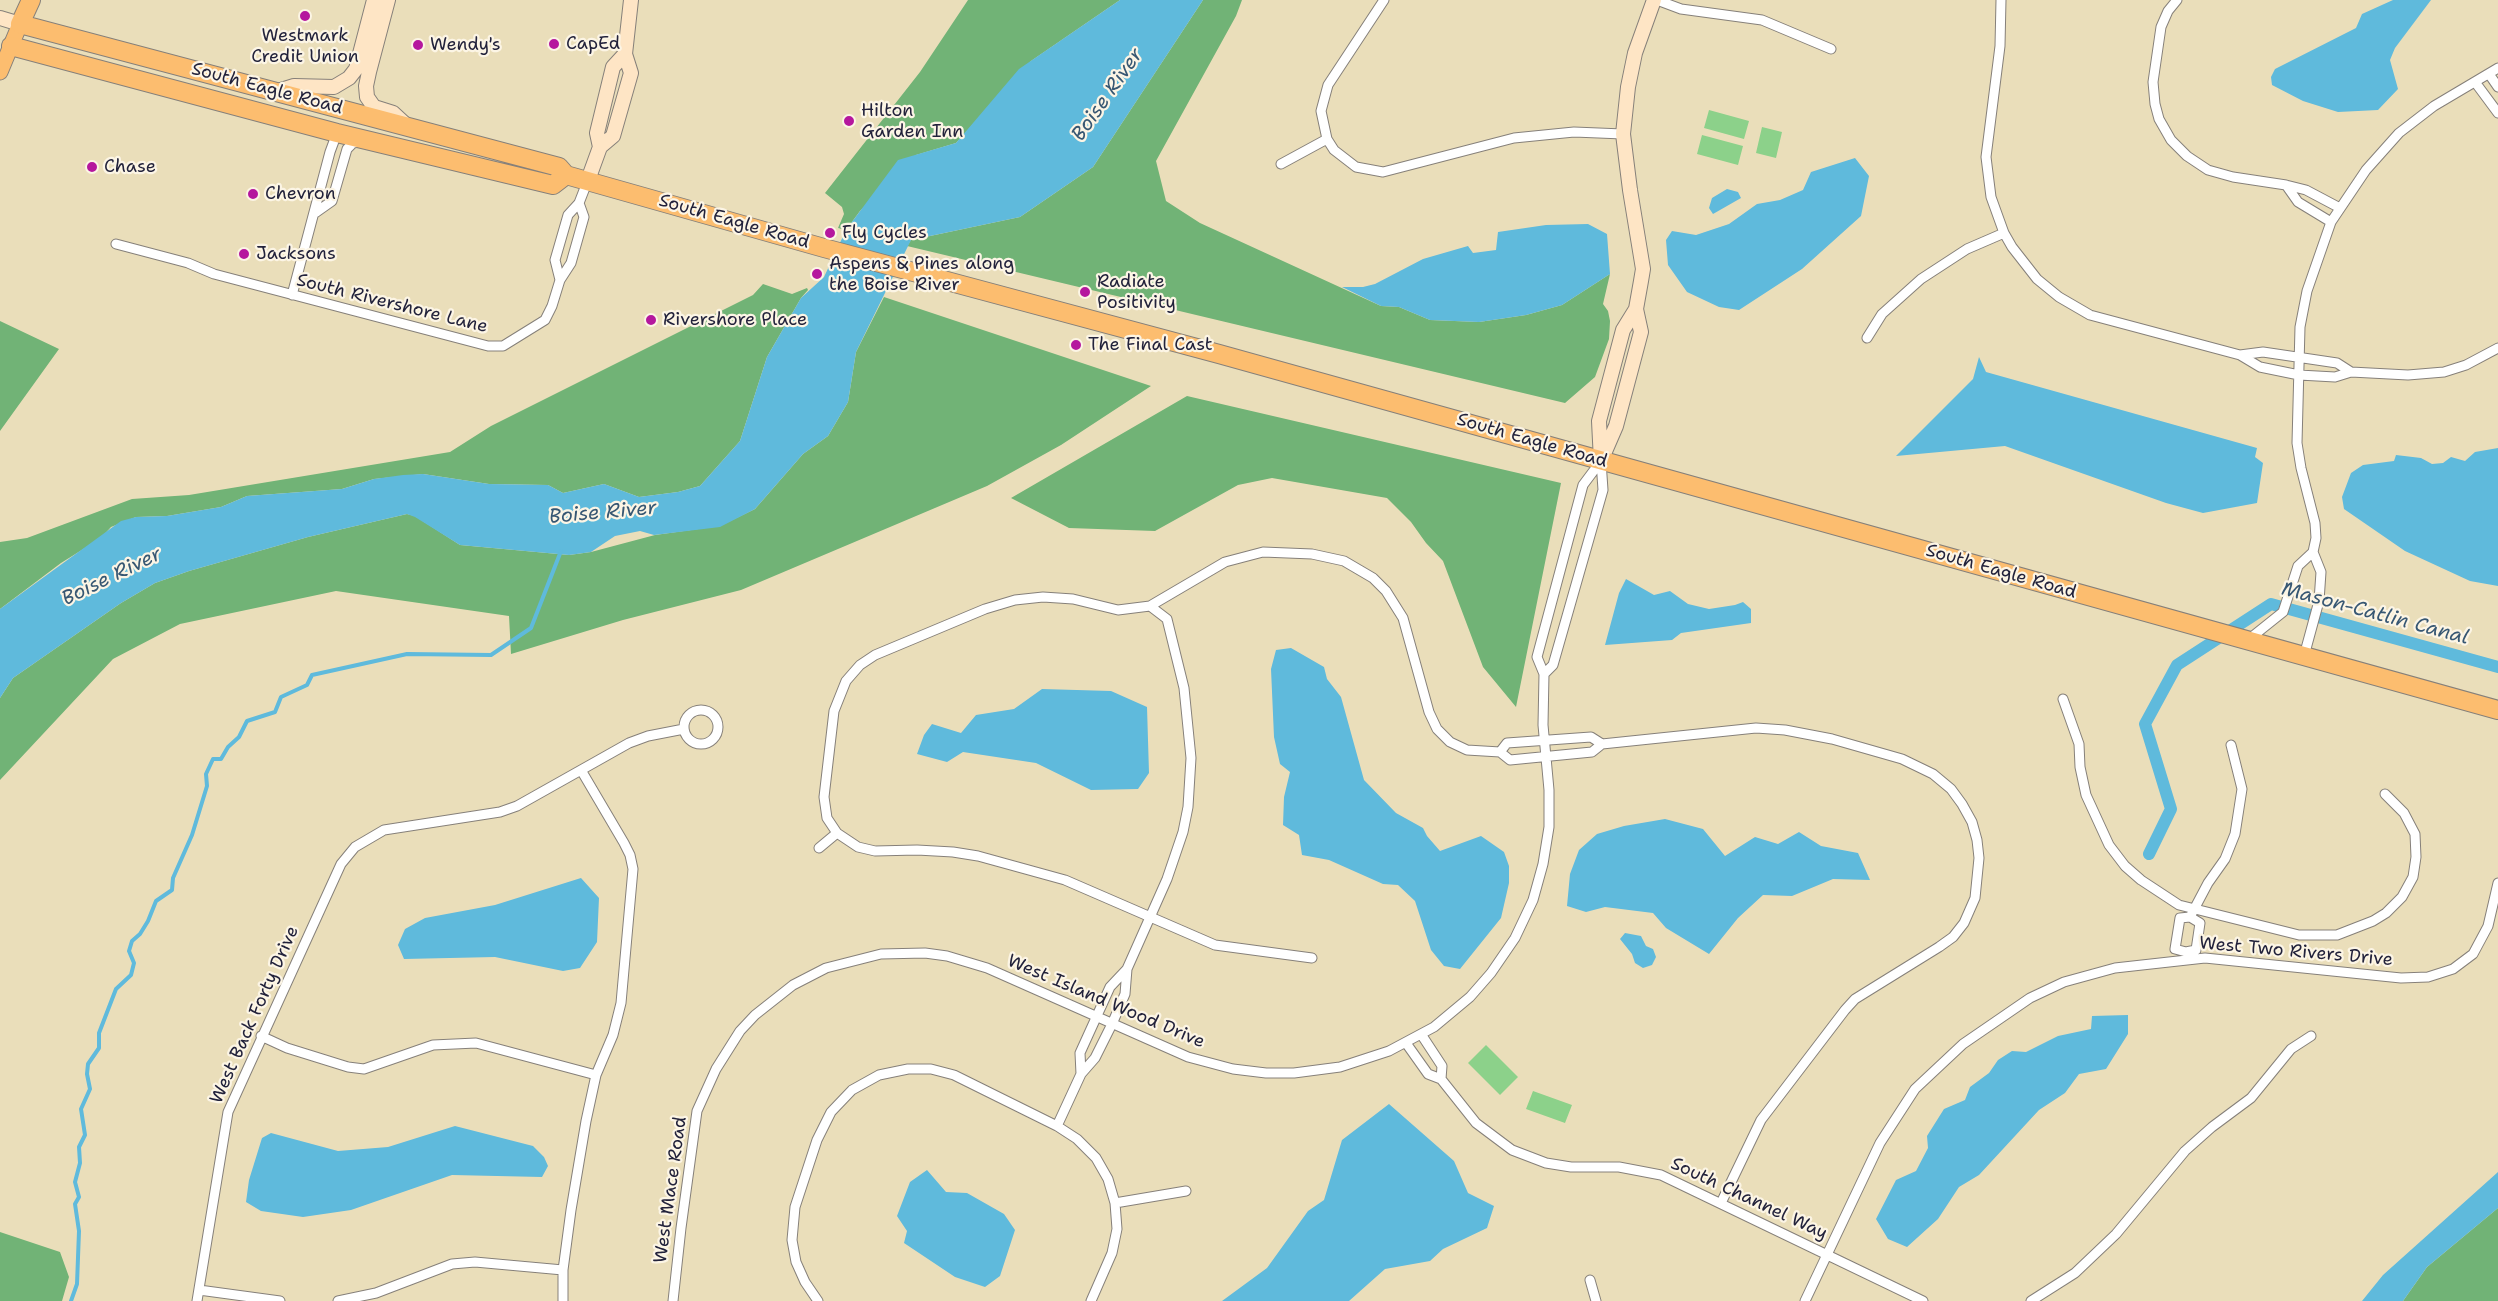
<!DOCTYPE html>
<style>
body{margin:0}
canvas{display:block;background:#eadeba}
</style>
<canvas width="2498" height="1301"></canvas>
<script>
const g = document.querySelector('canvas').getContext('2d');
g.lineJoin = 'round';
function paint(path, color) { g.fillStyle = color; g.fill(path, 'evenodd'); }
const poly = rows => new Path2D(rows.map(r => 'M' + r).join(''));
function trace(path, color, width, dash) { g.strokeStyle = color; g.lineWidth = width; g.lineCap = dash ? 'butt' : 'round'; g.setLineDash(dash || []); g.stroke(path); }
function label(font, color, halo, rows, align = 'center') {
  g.font = font + ' "Shantell Sans",sans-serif'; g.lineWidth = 4.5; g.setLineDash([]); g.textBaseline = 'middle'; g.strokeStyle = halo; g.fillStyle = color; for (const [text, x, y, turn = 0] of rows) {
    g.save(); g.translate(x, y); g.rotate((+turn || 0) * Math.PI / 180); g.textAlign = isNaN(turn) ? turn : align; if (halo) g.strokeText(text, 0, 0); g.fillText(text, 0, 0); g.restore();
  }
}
const green = poly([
 [1709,110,1749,121,1744,139,1704,128],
 [1762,127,1782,132,1776,158,1756,153],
 [1702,135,1743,146,1738,165,1697,154],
 [1486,1045,1518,1077,1500,1095,1468,1063],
 [1533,1091,1572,1105,1565,1123,1526,1109]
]);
const forest = poly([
 [968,0,1120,0,1031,61,956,143,916,155,860,211,846,230,838,228,844,214,842,207,825,193,920,72],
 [1203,0,1242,0,1236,16,1156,161,1166,201,1200,223,1381,306,1399,307,1430,320,1479,322,1526,315,1562,305,1610,274,1603,304,1608,311,1610,321,1609,339,1595,377,1565,403,907,246,911,240,1020,217,1093,167],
 [763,284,792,294,807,288,808,290,801,298,767,357,740,441,700,486,678,492,639,497,604,484,563,493,548,485,489,484,423,474,374,479,342,489,247,496,221,507,167,516,136,517,111,527,101,538,61,563,0,609,0,542,27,538,132,499,189,495,450,452,491,426,753,295],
 [884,297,1151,386,1061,445,987,486,741,590,623,620,511,654,509,616,336,591,180,624,113,659,0,780,0,698,13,678,121,603,155,583,189,571,308,537,407,514,415,516,460,545,569,555,591,552,655,535,720,526,755,509,803,454,828,436,848,402,856,352],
 [0,321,59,349,0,431],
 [1187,396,1561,483,1516,707,1483,667,1443,561,1426,543,1411,522,1387,498,1272,478,1238,485,1155,531,1069,528,1011,498],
 [2498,1208,2498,1301,2403,1301,2427,1267],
 [0,1232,60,1252,69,1277,62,1301,0,1301]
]);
const water = poly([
 [1120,0,1203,0,1093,167,1020,217,911,240,856,352,848,402,828,436,803,454,755,509,720,527,654,535,640,531,615,536,591,552,569,555,460,545,415,517,407,514,308,537,189,571,155,583,121,603,13,678,0,698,0,609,121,521,136,517,167,516,221,507,247,496,342,489,374,479,403,475,423,474,489,484,548,485,563,493,604,484,639,497,678,492,700,486,740,441,767,357,801,298,824,277,846,230,898,160,956,143,1019,69],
 [2393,0,2431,0,2395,48,2390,60,2398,89,2378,110,2338,112,2303,101,2272,85,2271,77,2275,69,2356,28,2362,14],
 [1855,158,1869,176,1861,216,1802,269,1739,310,1719,307,1687,292,1668,265,1666,240,1672,231,1696,235,1729,224,1757,204,1780,200,1803,190,1811,172],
 [1727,189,1738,192,1741,198,1713,214,1709,208,1712,198],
 [1588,224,1607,234,1610,274,1562,305,1526,315,1479,322,1430,320,1399,307,1381,306,1342,287,1363,287,1375,284,1423,259,1468,246,1473,253,1496,250,1498,232,1546,225],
 [1979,357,1986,372,2257,448,2255,457,2263,463,2257,503,2203,513,2166,503,2005,446,1896,456,1973,379],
 [2498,448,2498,586,2470,581,2405,551,2344,509,2342,497,2351,473,2363,465,2394,461,2396,455,2421,458,2432,464,2443,463,2451,457,2465,461,2475,452],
 [1626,579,1654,595,1670,591,1688,604,1709,609,1735,605,1743,602,1751,609,1751,623,1681,633,1672,640,1605,645,1619,593],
 [1291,648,1324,667,1327,679,1341,697,1364,780,1396,813,1423,828,1427,836,1440,851,1481,836,1504,852,1509,866,1509,883,1501,918,1460,969,1444,966,1431,950,1415,901,1398,885,1383,884,1329,860,1302,855,1299,835,1283,825,1284,797,1290,772,1280,764,1274,737,1271,669,1276,650],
 [1042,689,1111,691,1147,707,1149,773,1138,789,1091,790,1036,763,963,752,947,762,917,754,924,735,932,724,961,733,976,715,1014,709],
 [1665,819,1703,829,1725,856,1755,837,1778,844,1799,832,1821,846,1858,853,1870,880,1833,879,1792,896,1763,895,1738,918,1709,954,1666,928,1653,913,1605,907,1586,912,1567,906,1570,874,1579,850,1597,834,1624,826],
 [581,878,599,898,597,942,580,968,563,971,495,957,404,959,398,945,405,929,425,918,495,905],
 [1625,933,1641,936,1646,946,1653,949,1656,957,1652,965,1643,968,1635,963,1632,954,1620,939],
 [2128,1015,2128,1034,2106,1069,2079,1074,2065,1093,2039,1110,1979,1175,1959,1187,1938,1219,1907,1247,1888,1239,1876,1219,1896,1180,1916,1171,1928,1148,1927,1136,1944,1109,1965,1100,1970,1087,1989,1073,1998,1060,2012,1051,2026,1052,2058,1036,2091,1029,2092,1016],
 [1389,1104,1454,1161,1468,1193,1494,1206,1487,1228,1443,1249,1430,1261,1385,1269,1349,1301,1222,1301,1267,1268,1308,1211,1324,1200,1342,1140],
 [455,1126,533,1146,544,1157,548,1166,542,1177,452,1175,351,1210,303,1217,261,1211,246,1202,249,1180,262,1138,271,1133,338,1151,388,1147],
 [927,1170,946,1192,967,1193,1004,1214,1015,1230,1000,1276,985,1287,955,1277,904,1243,907,1231,897,1216,910,1182],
 [2498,1172,2498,1208,2427,1267,2403,1301,2362,1301,2383,1275]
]);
const stream = poly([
 [71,1301,77,1284,79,1231,75,1204,79,1197,75,1182,80,1163,79,1147,85,1135,81,1109,90,1089,87,1074,88,1064,99,1048,99,1033,116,989,131,975,134,963,129,951,132,941,140,934,148,921,156,901,172,890,173,878,192,835,207,786,206,774,213,759,221,759,228,747,239,737,247,721,275,712,281,697,307,685,312,675,407,654,491,655,531,628,561,551]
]);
const canal = poly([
 [2149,854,2171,809,2145,724,2177,665,2271,604,2498,667]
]);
const street = poly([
 [1657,0,1681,9,1762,20,1831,49],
 [2001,0,2000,46,1986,157,1991,197,2004,233,2012,247,2037,279,2059,297,2090,315,2240,355],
 [2177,0,2168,11,2161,27,2153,82,2155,104,2159,119,2171,140,2187,156,2208,170,2233,177,2286,185],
 [2489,74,2498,87],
 [2475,82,2498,113],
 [1327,139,1334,150,1356,167,1383,172,1514,138,1574,132,1623,134],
 [1281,164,1327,139,1321,111,1328,85,1384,0],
 [579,203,584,217,571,263,560,280,555,260,568,215,579,203,588,180],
 [315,213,332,201,347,149,353,143,360,142],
 [2331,222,2298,202,2286,185,2306,190,2340,208],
 [116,244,188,263,214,274,488,346,503,346,545,320,552,306,560,280],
 [292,295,330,152,337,133],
 [1867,338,1882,314,1921,279,1967,249,2004,233],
 [2351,372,2337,363,2263,352,2240,355,2260,367,2299,375,2335,377,2351,372,2408,375,2444,372,2466,365,2498,348],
 [2313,552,2316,538,2315,523,2301,468,2297,443,2300,327,2307,291,2331,222,2366,170,2399,133,2434,106,2498,68],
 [2248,640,2283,612,2298,566,2313,552,2321,572,2319,601,2304,656],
 [1544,674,1553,665,1603,490,1601,461],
 [2063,699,2079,744,2080,767,2086,795,2109,845,2125,866,2141,880,2179,905,2299,935,2337,935,2373,921,2386,913,2402,897,2413,877,2416,857,2415,834,2404,813,2385,794],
 '684 727a17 17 0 1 1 34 0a17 17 0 1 1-34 0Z',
 [1602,744,1756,728,1785,730,1832,739,1902,759,1933,774,1951,789,1962,804,1972,822,1977,840,1979,858,1975,898,1964,923,1953,937,1939,947,1855,999,1845,1010,1761,1120,1721,1203],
 [837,833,827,818,824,797,834,711,846,681,860,665,875,655,985,609,1015,600,1043,597,1073,599,1118,610,1150,606,1225,562,1263,552,1312,554,1344,561,1373,578,1386,591,1403,618,1429,712,1437,729,1450,742,1467,750,1500,752,1510,760,1592,752,1602,744,1591,737,1507,743,1500,752],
 [819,848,837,833,858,847,875,851,917,850,953,852,978,856,1065,880,1215,945,1312,958],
 [2190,917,2208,883,2225,859,2235,834,2242,789,2231,745],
 [2190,917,2200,923,2196,950,2186,952,2175,949,2180,918,2190,917],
 [1127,969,1125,994,1112,1024,1095,1058,1081,1074,1080,1053,1110,987,1127,969,1167,879,1183,832,1188,807,1191,758,1184,688,1167,619,1150,606],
 [261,1036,287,1048,348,1067,364,1069,433,1045,476,1043,596,1075],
 [1406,1043,1428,1074,1441,1079,1442,1066,1421,1034],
 [1441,1079,1476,1123,1512,1150,1546,1163,1571,1167,1619,1167,1661,1175,1923,1301],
 [1057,1126,1081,1074],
 [1115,1203,1186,1191],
 [1590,1280,1596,1301],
 [199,1290,280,1301],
 [197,1301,228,1112,341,864,355,847,384,830,500,812,517,806,629,743,648,736,684,729],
 [338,1301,376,1293,452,1264,475,1262,563,1270],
 [563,1301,563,1270,571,1210,586,1121,596,1075,613,1035,621,1003,633,869,630,855,624,843,581,770],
 [673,1301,681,1228,697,1111,716,1069,740,1031,755,1015,793,985,826,968,881,954,925,953,947,956,987,968,1188,1057,1233,1069,1266,1073,1294,1073,1340,1067,1389,1051,1434,1027,1470,997,1491,973,1515,938,1533,900,1543,864,1549,827,1549,790,1543,725,1544,674,1537,657,1583,485,1601,461],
 [818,1301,805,1282,796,1262,792,1240,795,1207,817,1140,831,1112,852,1090,879,1075,908,1069,931,1069,954,1075,1057,1126,1077,1139,1096,1158,1108,1179,1115,1203,1117,1229,1112,1253,1091,1301],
 [1805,1301,1880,1143,1915,1089,1963,1044,2030,998,2064,982,2115,968,2205,958,2401,978,2428,977,2453,969,2473,954,2488,926,2498,883],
 [2031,1301,2075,1273,2116,1234,2185,1151,2212,1127,2251,1098,2291,1049,2311,1036]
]);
const secondary = poly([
 [388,0,369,72,366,86,367,97,374,107,393,113,406,125],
 [0,18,20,24],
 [625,54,613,67,597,133,600,147,613,136,631,73,625,54,631,0],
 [278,91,294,86,334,87,349,78,356,69,374,0],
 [588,180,600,147],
 [1603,456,1616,426,1641,332,1636,309],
 [1601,461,1599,421,1623,330,1636,309,1641,281,1643,269,1630,190,1623,134,1628,87,1635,53,1654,0]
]);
const primary = poly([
 [0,72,20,24]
]);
const highway = poly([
 [31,0,20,24,559,167,566,175,824,248,1219,354,2498,710],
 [11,46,337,133,553,185,566,175]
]);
const markers = [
 [305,16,6,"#b5179e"],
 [554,44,6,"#b5179e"],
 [418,45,6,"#b5179e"],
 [849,121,6,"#b5179e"],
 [92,167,6,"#b5179e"],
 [253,194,6,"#b5179e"],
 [830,233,6,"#b5179e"],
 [244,254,6,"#b5179e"],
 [817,274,6,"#b5179e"],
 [1085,292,6,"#b5179e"],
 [651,320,6,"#b5179e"],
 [1076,345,6,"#b5179e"]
];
const poiNames = [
 ["Westmark",305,36,"center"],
 ["Credit Union",305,57,"center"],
 ["CapEd",566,44],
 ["Wendy's",430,45],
 ["Hilton",861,111],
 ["Garden Inn",861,132],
 ["Chase",104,167],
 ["Chevron",265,194],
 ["Fly Cycles",842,233],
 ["Jacksons",256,254],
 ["Aspens & Pines along",829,264],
 ["the Boise River",829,285],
 ["Radiate",1097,282],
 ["Positivity",1097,303],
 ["Rivershore Place",663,320],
 ["The Final Cast",1088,345]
];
const streetNames = [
 ["South Eagle Road",267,89,15],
 ["South Eagle Road",734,222,16],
 ["South Rivershore Lane",392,304,14],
 ["South Eagle Road",1532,441,16],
 ["South Eagle Road",2001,572,16],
 ["West Two Rivers Drive",2296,952,5],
 ["West Island Wood Drive",1106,1002,23],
 ["West Back Forty Drive",255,1015,-66],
 ["West Mace Road",671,1190,-82],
 ["South Channel Way",1749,1199,25]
];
const waterNames = [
 ["Boise River",1108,95,-55],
 ["Boise River",603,513,-5],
 ["Boise River",112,577,-26],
 ["Mason-Catlin Canal",2375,614,15]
];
paint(green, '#8cd18a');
paint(forest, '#71b376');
paint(water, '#5fbadc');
trace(stream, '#5fbadc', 4);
trace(canal, '#5fbadc', 12);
trace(street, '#86807a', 11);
trace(secondary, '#86807a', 16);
trace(primary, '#86807a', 17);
trace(highway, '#86807a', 20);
trace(street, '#fff', 9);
trace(secondary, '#fee5c5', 14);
trace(primary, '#fcbd6f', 15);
trace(highway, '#fcbd6f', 18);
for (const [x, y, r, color] of markers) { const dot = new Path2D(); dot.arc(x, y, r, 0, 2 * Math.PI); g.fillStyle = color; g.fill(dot); trace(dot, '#fcf5e5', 2); }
label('18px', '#22223b', '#fcf5e5', poiNames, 'left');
label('18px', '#22223b', '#fcf5e5', streetNames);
label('italic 20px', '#375773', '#fcf5e5', waterNames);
</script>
